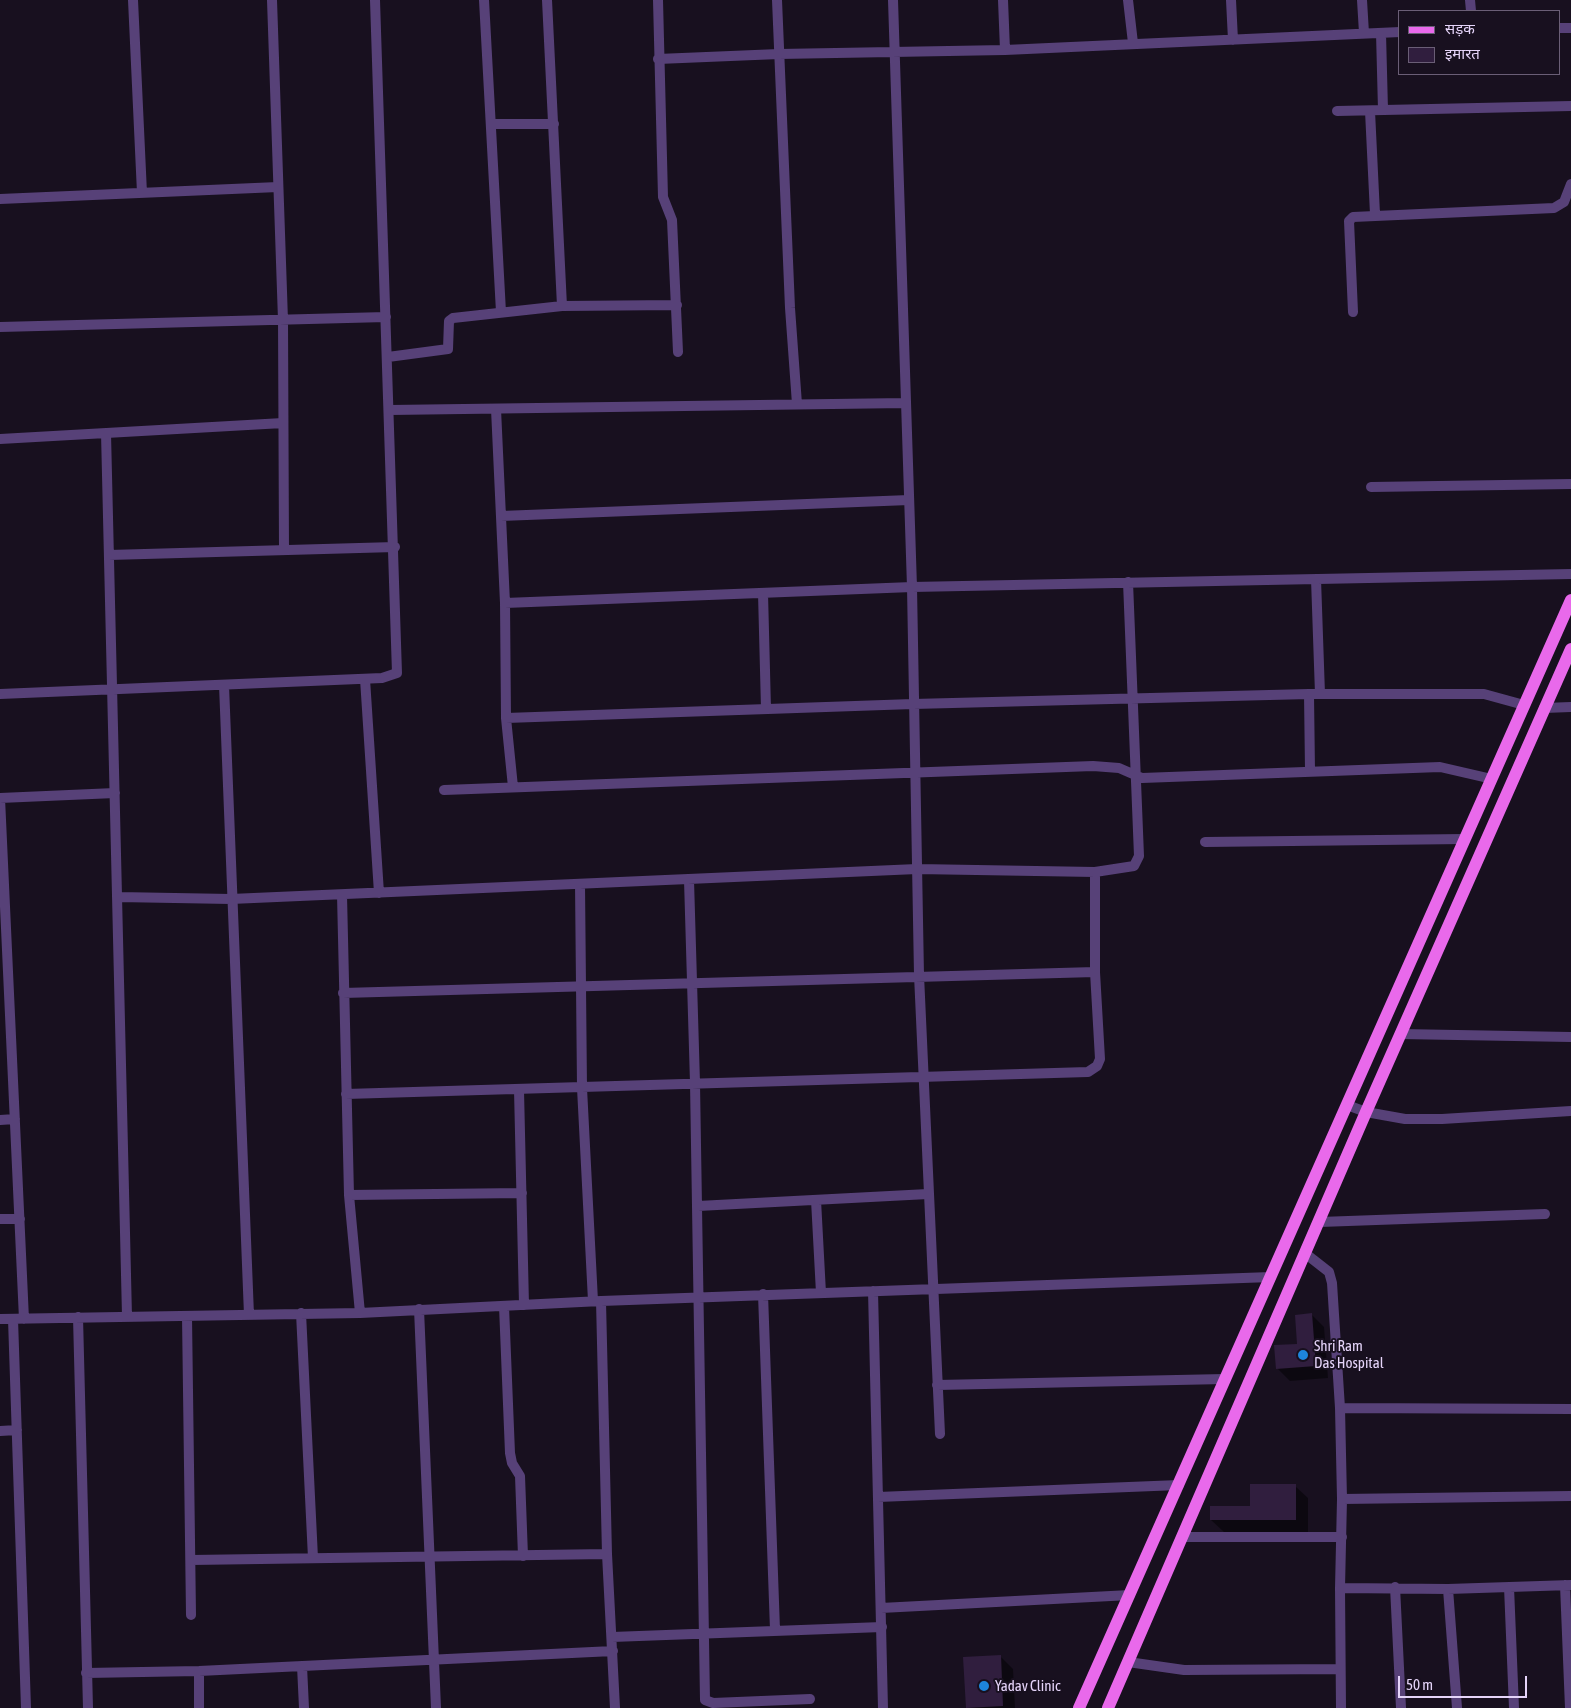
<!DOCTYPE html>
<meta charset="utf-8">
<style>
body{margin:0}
#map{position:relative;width:1571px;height:1708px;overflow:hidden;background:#18101f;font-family:"Asap Condensed","Noto Sans Devanagari",sans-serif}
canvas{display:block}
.legend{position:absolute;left:1398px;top:10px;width:162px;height:65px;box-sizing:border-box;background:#18101f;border:1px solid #6a5e76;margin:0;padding:6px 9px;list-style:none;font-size:15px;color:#e5d4f9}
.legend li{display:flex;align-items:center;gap:10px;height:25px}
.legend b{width:25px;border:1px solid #6a5e76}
.scale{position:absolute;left:1398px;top:1676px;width:129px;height:22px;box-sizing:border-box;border:2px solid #e5d4f9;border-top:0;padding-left:6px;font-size:15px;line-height:18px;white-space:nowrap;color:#e5d4f9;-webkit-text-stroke:4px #18101f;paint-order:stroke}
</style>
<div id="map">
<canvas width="1571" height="1708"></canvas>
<ul class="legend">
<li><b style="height:6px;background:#e969eb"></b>सड़क</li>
<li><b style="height:14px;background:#301e3e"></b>इमारत</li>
</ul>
<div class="scale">50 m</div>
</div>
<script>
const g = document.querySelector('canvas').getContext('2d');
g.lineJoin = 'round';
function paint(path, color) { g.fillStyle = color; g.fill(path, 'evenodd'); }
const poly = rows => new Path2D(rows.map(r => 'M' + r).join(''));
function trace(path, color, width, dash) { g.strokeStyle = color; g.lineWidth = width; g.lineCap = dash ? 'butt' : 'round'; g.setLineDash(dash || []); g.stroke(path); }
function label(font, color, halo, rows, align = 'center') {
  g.font = font + ' "Asap Condensed",sans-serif'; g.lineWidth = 4; g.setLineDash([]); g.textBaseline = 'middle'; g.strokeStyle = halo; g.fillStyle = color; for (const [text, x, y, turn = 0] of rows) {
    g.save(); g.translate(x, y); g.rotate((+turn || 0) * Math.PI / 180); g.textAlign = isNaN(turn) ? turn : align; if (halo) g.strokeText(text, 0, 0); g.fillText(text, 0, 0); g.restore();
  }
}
const shadow = poly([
 [1312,1315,1324,1327,1328,1378,1290,1381,1277,1368,1299,1345],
 [1295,1486,1308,1498,1308,1532,1224,1532,1211,1520,1251,1507],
 [1000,1656,1013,1669,1015,1708,967,1708]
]);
const building = poly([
 [1312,1313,1316,1366,1276,1369,1274,1345,1297,1344,1295,1315],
 [1250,1484,1296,1484,1296,1520,1210,1520,1210,1506,1250,1506],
 [1001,1655,1003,1706,966,1708,963,1657]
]);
const street = poly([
 [133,0,142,193],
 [272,0,283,320,284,550],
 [484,0,501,312],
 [547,0,562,306],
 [658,0,663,197,672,220,678,352],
 [777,0,790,308,797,404],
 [893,0,912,587,919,975,940,1434],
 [1003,0,1005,50],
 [1128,0,1133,43],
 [1231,0,1233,40],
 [1362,0,1364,33],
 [1470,0,1471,11],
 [1560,28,1571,28],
 [1381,33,1383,110],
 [658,59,779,54,1005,50,1400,32],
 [1337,111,1571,106],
 [1370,111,1375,214],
 [491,124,554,124],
 [0,199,278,187],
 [1353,312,1349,221,1353,217,1554,208,1564,202,1571,184],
 [0,327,386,317],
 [388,357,448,349,449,321,453,318,562,306,677,305],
 [496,409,505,603,506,718,513,787],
 [390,410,906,403],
 [106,433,127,1316],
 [0,439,283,423],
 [1371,487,1571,484],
 [501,516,909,500],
 [109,555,395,547],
 [1316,579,1320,694],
 [763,593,766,709],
 [505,603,912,587,1571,574],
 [365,679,379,893],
 [224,685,249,1315],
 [0,694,382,678,397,673,375,0],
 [1309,694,1310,771],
 [1544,708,1571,707],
 [506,718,913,704,1309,694,1484,694,1524,705],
 [444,790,1093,766,1119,768,1142,778,1440,767,1492,779],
 [1205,842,1465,839],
 [689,880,695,1083,705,1700,713,1703,810,1699],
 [580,884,582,1088,593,1301],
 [342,895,349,1195,360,1313],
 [118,897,231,899,917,869,1095,872,1134,866,1139,856,1128,582],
 [343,993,1095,972],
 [1400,1034,1571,1037],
 [519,1090,524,1305],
 [346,1094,1088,1072,1097,1066,1100,1059,1095,972,1095,872],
 [1347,1105,1366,1112,1405,1119,1442,1119,1571,1111],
 [0,1120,15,1119],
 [349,1195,522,1193],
 [816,1200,821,1293],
 [698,1206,928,1194],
 [0,1219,20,1219],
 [1320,1222,1545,1214],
 [1306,1254,1329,1272,1332,1283,1340,1408,1342,1499,1340,1588,1341,1708],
 [873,1291,883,1708],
 [763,1294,775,1630],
 [601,1301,607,1554,615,1708],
 [504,1306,510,1453,512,1463,520,1476,523,1556],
 [419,1309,436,1708],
 [301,1313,313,1558],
 [187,1316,191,1615],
 [78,1317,88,1708],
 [0,1319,360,1313,601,1301,1271,1277],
 [13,1319,26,1708],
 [24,1319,0,798,115,793],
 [937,1385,1225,1379],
 [1340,1408,1571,1409],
 [0,1431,17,1430],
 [878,1497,1179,1485],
 [1342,1499,1571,1496],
 [1183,1537,1342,1537],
 [191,1560,607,1554],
 [1565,1585,1570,1708],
 [1395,1587,1401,1708],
 [1509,1587,1514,1708],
 [1340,1588,1448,1589,1571,1585],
 [1448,1589,1457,1708],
 [881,1608,1130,1595],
 [612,1637,882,1627],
 [1128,1662,1184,1670,1340,1669],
 [302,1666,304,1708],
 [199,1671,199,1708],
 [86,1673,199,1671,613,1651]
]);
const primary = poly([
 [1079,1708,1571,600],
 [1108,1708,1366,1112,1571,649]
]);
const markers = [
 [1303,1355,6,"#1d85db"],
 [984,1686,6,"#1d85db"]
];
const poiNames = [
 ["Shri Ram",1314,1346],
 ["Das Hospital",1314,1363],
 ["Yadav Clinic",995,1686]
];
paint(shadow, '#0007');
paint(building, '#301e3e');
trace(street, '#574178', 10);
trace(primary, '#e969eb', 12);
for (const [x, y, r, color] of markers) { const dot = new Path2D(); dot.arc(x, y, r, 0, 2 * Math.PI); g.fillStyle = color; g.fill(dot); trace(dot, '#18101f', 2); }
label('15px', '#e5d4f9', '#18101f', poiNames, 'left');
</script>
